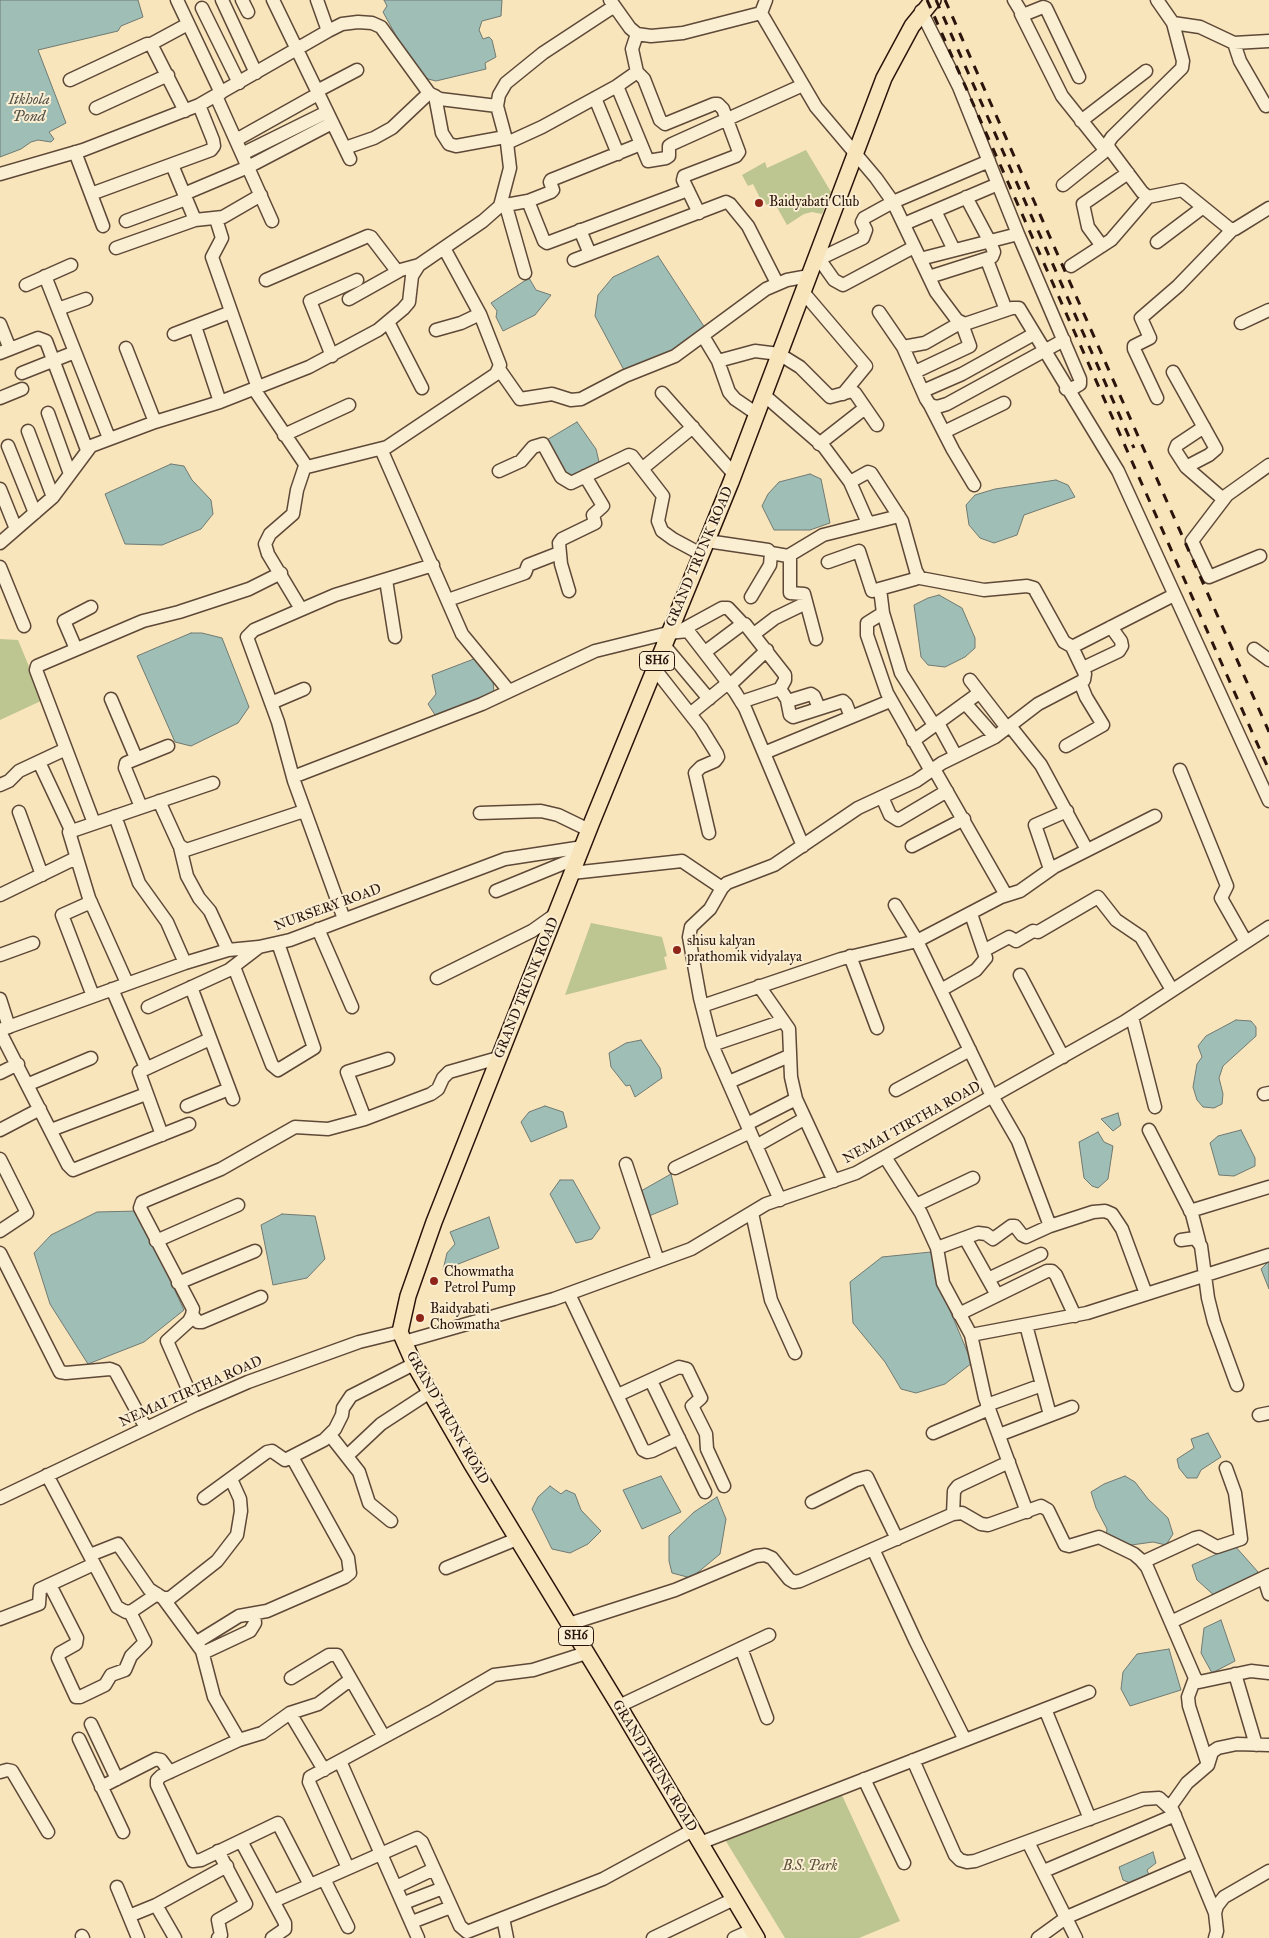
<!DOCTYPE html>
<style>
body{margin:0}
canvas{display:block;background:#f8e5bb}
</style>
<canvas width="1269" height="1938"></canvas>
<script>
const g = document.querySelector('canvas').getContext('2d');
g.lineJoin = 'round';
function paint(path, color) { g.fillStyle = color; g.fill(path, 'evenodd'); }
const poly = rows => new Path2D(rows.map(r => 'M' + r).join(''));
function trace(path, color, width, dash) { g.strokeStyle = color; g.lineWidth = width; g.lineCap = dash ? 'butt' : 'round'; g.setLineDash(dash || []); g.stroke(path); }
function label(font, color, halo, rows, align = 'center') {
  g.font = font + ' "IM FELL Great Primer",serif'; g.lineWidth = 4; g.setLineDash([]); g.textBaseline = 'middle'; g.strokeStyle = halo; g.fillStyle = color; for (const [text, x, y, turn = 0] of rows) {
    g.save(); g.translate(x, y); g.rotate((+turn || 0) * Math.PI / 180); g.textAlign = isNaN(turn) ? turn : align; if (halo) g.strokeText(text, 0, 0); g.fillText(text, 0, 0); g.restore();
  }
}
const green = poly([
 [806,150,831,192,822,214,812,212,804,214,787,225,774,202,766,205,765,201,762,202,753,184,748,186,742,175,765,162,767,168],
 [0,639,18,640,43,700,0,720],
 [591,923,662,937,667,956,664,957,667,969,565,995],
 [840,1791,900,1921,859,1938,785,1938,724,1838]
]);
const water = poly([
 [0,0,138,0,143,17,121,26,118,31,38,50,66,123,49,132,54,139,51,142,38,140,31,142,21,149,0,157,0,0],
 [384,0,502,0,501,16,482,21,479,30,483,39,489,37,492,40,496,57,485,63,486,69,436,81,428,79,411,63,383,12,387,6,384,0],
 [658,256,705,328,678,352,625,372,595,316,598,295,613,277,658,256],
 [529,278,536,290,551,295,535,315,503,331,496,317,497,311,491,303,529,278],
 [577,422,596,449,600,466,575,478,567,477,545,441,577,422],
 [171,464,184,466,192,480,211,500,213,514,201,529,162,545,125,544,105,494,171,464],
 [810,474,821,479,830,523,810,530,774,530,762,506,768,494,779,482,810,474],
 [1056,480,1068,485,1075,497,1024,515,1017,535,994,543,980,538,969,525,966,505,975,495,995,489,1056,480],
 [939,595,962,608,975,638,975,648,965,657,945,667,928,665,921,657,914,605,928,598,939,595],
 [191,633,202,633,222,638,249,707,238,723,191,746,175,742,137,656,191,633],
 [479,657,492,669,494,693,437,718,428,704,436,694,432,675,479,657],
 [1236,1020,1251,1021,1256,1027,1256,1036,1223,1066,1219,1078,1223,1094,1222,1104,1214,1108,1203,1107,1197,1100,1193,1087,1197,1064,1202,1057,1198,1046,1206,1036,1236,1020],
 [641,1040,660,1068,662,1078,635,1097,630,1085,626,1086,611,1067,609,1053,626,1043,641,1040],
 [545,1106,563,1112,567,1127,531,1142,521,1122,529,1112,545,1106],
 [1118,1113,1121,1125,1113,1131,1101,1119,1118,1113],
 [1241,1130,1255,1158,1255,1166,1234,1176,1219,1175,1210,1143,1218,1136,1241,1130],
 [1098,1132,1104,1142,1113,1146,1108,1179,1098,1188,1092,1186,1084,1178,1079,1142,1098,1132],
 [671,1174,678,1204,649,1216,641,1191,671,1174],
 [560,1180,573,1180,600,1228,592,1239,576,1243,550,1194,560,1180],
 [138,1211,184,1310,144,1342,88,1364,50,1304,34,1253,51,1235,97,1212,138,1211],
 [282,1214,315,1216,325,1259,307,1278,273,1285,261,1225,282,1214],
 [489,1217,499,1248,443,1270,447,1253,455,1244,450,1232,489,1217],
 [931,1252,944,1296,972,1363,945,1384,916,1393,901,1389,885,1362,853,1323,850,1282,882,1257,931,1252],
 [1269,1261,1269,1289,1261,1269,1269,1261],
 [1208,1433,1221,1457,1201,1470,1197,1478,1187,1478,1179,1468,1177,1459,1194,1448,1191,1439,1208,1433],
 [661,1476,681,1512,642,1529,623,1490,661,1476],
 [1125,1476,1135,1482,1148,1499,1168,1518,1173,1534,1166,1545,1153,1542,1124,1546,1106,1536,1107,1529,1096,1508,1091,1492,1104,1484,1125,1476],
 [550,1486,561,1494,566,1490,575,1494,581,1510,601,1531,588,1544,570,1553,552,1549,532,1509,538,1497,550,1486],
 [717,1497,726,1519,720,1554,691,1578,672,1573,669,1561,669,1536,694,1512,717,1497],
 [1235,1546,1258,1572,1253,1578,1216,1597,1197,1580,1192,1565,1235,1546],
 [1221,1620,1235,1661,1212,1673,1201,1653,1204,1628,1221,1620],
 [1169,1649,1181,1690,1130,1706,1121,1689,1123,1672,1137,1654,1169,1649],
 [1153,1852,1156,1863,1147,1870,1150,1877,1135,1885,1123,1880,1119,1867,1153,1852]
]);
const minor = poly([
 [177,0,221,93],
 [222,0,256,73],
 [242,0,248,12],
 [273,0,350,159],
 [317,0,328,31],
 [610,0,630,28,637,34,651,36,683,33,761,13,816,107,876,178,893,202,936,292,957,320,965,324,1012,308,1019,308,1118,471,1269,801],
 [1014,0,1023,15,1043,7,1046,8,1079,77],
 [1157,0,1173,23,1183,61,1182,68,1112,137,1108,143,1109,148,1142,192,1148,197,1182,190,1230,229,1235,229,1269,208],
 [202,8,239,83],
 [921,11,959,87,1018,234,1080,379,1080,384,1075,387,1066,389],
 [761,13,766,0],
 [1021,14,1062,96,1106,151],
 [1173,23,1200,27,1234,43,1269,41],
 [1234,43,1240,61,1266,106],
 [151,44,188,24],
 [637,72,644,79,660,120,665,124,714,104,718,104,723,109,739,152,736,156,684,176,683,180,699,213],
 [70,80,147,44,151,44,185,111],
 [317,91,357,70],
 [216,96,272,221],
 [435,96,442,133,449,144,456,146,505,137],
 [595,98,618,154],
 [96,108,168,75],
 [1081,121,1146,71],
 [236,140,318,94],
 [507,143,542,127,617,86],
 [641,144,648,161,666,158,669,156,669,146,672,144,803,85],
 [345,148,374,138,392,128,429,93],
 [75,152,103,226],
 [242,154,327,112],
 [172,165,195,220],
 [0,174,83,150,199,105,328,31,342,24,358,22,372,23,381,27,429,93,440,99,497,106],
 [1063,185,1109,148],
 [91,194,211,150,214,146,213,140,199,105],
 [184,194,248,167,332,123],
 [528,201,544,241,547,243,688,190],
 [500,206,528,201,551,192,553,190,550,182,551,180,641,144,617,86,637,72,632,49,637,34],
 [506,206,525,273],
 [935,211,954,250],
 [216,219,222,238,212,257,258,388],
 [126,221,186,199],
 [904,224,998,184],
 [580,230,590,254],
 [1157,242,1202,208],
 [1102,246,1088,227,1083,204,1128,173],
 [116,248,195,220,223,217,261,195],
 [817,256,834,280,843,285,914,247],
 [819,259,863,238,866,230,862,222,864,218,893,202,989,161],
 [920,259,1018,234],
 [574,260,726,202,730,204,748,226,777,283],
 [987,260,1006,310],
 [1071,266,1111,240,1148,197],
 [45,276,109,438],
 [929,277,992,257,994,252,990,242,966,197],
 [266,280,368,236,371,237,397,271,419,265],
 [26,285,71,265],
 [803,292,866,366,843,394],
 [349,299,399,271],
 [58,309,86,299],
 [879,312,903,347,926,399,930,405,937,407,947,404,1064,340],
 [388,322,422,388],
 [1241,323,1269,310],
 [0,324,10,349],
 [195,326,220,402],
 [436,330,461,323,480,314],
 [174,334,231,312],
 [703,336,718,361,729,392,735,399,757,414],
 [903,347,925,343,960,323],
 [126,348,155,422],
 [0,353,38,338,46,341,87,450],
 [332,356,310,301,357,280],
 [718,361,755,351,779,354,800,367,830,397,852,391,855,393,877,425],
 [499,369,520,399,552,394,571,400,581,399,625,376,675,356,766,289,787,280,809,276],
 [915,372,970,346,962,324],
 [1173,372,1216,449,1209,455,1186,467],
 [22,373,75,352],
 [254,389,307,467,387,447,496,374,500,365,480,314,444,248],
 [923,391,962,374,1034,334],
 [662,393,733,473],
 [764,395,824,447,850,482,868,472,871,473,902,521,916,571,920,578,984,590,1027,586,1034,588,1064,642,1073,647],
 [0,398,22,389],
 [1157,398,1134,349,1134,346,1150,338,1141,318,1178,286,1232,230],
 [930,405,953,450,974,485],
 [48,413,70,474],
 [1204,427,1177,445,1175,450,1186,467,1223,499],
 [28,431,53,497],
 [944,432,1004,403],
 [284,435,349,405],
 [819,444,865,408],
 [8,446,35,513],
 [381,449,462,634,509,691],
 [643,468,693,427],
 [499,471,521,461,533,447,543,444,561,477,571,483,629,455,632,456,663,496,658,521,662,531,673,539,701,554],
 [850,482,868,523],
 [0,489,16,529],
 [707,541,768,550,771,553,770,565,751,597],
 [0,543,53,497,91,446,155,422,220,402,309,367,378,330,403,309,409,302,412,276,419,265,483,221,500,206,510,168,507,143,497,106,499,95,506,83,543,53,613,7],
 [771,553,788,556,790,558,790,593,804,594,816,639],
 [788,556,823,535,899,516],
 [1260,556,1209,577,1192,541,1227,495,1269,465],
 [828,562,859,551,872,591,915,579,918,576],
 [0,567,24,626],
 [386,580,395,637],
 [880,589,883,613,867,623,867,635,887,693,931,771],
 [569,591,561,564,559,543,562,539,595,523,593,515,603,506,585,476],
 [448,600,525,573,528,565,559,553],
 [301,609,268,554,265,544,270,534,293,514,297,490,305,466],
 [883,613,901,673,934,725],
 [678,632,722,608,728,608,743,624],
 [754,634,775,618,806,603],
 [663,644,709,699],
 [76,649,64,621,91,607],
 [1254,649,1269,660],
 [705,652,741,625,745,624,785,675,785,680,780,689],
 [654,668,701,728,717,754,718,757,715,761,701,767,695,773,709,833],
 [1083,668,1119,651,1122,646,1121,641,1111,627],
 [970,680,1007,728],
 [730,685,767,650],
 [111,699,136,758],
 [787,700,790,715,793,717,843,701,846,704,851,717],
 [741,702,780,689,788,701,811,694,814,696,819,708],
 [271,703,304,689],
 [965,703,995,737],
 [690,714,728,683],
 [938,723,956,756],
 [1010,726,1041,765,1087,850],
 [913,741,979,693],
 [1066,746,1103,725,1086,697,1080,682],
 [764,753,890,701],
 [39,762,71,830],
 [934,769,1006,895],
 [1180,770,1227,886,1221,898,1246,942],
 [293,777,482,704,595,651,668,633,688,631,735,692,745,708,803,846],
 [0,785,9,781,19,771,66,749],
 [882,797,890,815,898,820,947,791],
 [159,801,179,845,186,850,304,811],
 [141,807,125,768,126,763,168,746],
 [19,812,42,875],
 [480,813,541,811,558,815,589,830],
 [115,816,139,883,167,922,185,963],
 [94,823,36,670,37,666,143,621,179,612,249,589,281,573],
 [912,846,964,819],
 [180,847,187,876,199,898,210,911,228,950],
 [1050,869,1035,825,1067,811],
 [572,873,682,861,722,888],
 [496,891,579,857],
 [0,895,76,858],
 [91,902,62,915,93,996],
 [895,905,917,941,992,1096,1018,1141,1050,1226,1093,1212,1105,1211,1112,1214,1122,1229,1146,1294],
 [344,919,294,781,278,722,247,637,254,630,335,595,433,565],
 [318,929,352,1007],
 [985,950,1009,937,1016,941,1033,931,1038,932,1098,897,1116,920,1141,937,1172,990],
 [0,955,33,943],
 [850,956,877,1028],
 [234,967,272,1065,278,1070,314,1048,278,943],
 [1020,975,1063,1057],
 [437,978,532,931,556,914],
 [127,983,89,898,69,832,213,783],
 [759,986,789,1029,791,1077,796,1099,834,1181],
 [191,987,233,1099],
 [112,989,146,1068],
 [941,990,976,970,986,958,971,914],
 [0,999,9,1027],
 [702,1006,841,959,917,941,1001,897,1020,891,1054,867,1155,816],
 [148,1007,229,970,259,947],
 [1132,1017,1155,1107],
 [0,1030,185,963,228,950,259,947,290,940,505,859,583,847],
 [0,1032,68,1165,73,1170,189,1124],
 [712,1045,783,1021],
 [0,1073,18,1064],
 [729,1082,789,1056],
 [29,1084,91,1058],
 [896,1090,970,1050],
 [1264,1094,1269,1093],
 [187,1106,229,1089],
 [365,1119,347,1072,388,1059],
 [747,1124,796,1099],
 [0,1130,40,1109],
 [51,1130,146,1094],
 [1149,1130,1192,1214,1199,1241],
 [162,1135,139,1072,210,1039],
 [756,1146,804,1119],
 [885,1157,921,1213,937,1248,943,1283,971,1335,985,1398,1027,1512],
 [0,1159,27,1213,0,1231],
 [626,1164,658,1261],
 [675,1168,750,1132],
 [780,1200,712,1045,700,998,689,937,691,927,710,909,722,888,727,883,774,865,858,808,916,781,942,763,995,737,1038,704,1084,680,1085,674,1073,649,1074,646,1174,595],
 [916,1205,973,1178],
 [1190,1211,1269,1187],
 [752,1213,771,1300,795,1353],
 [965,1238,997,1295],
 [1181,1240,1195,1238,1201,1246,1208,1298,1214,1322,1237,1385],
 [156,1241,238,1205],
 [937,1248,978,1233,986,1234,993,1239,1011,1226,1015,1226,1022,1235,1026,1237,1050,1226],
 [0,1253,60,1372,66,1373,110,1369,115,1371,146,1428],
 [988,1279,1041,1254],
 [178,1283,255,1251],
 [569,1294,643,1450,647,1452,652,1451,679,1438],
 [959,1314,1047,1271,1052,1271,1056,1275,1075,1316],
 [192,1315,198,1322,202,1322,261,1297],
 [1026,1325,1050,1415],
 [971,1335,1087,1313,1269,1255],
 [404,1342,554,1299,691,1249,766,1204,856,1173,1124,1022,1269,927],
 [651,1381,705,1492],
 [618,1395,679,1367,687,1369,701,1398,692,1406,706,1434,707,1449,724,1486],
 [195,1405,167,1341,189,1321,192,1315,193,1309,140,1208,142,1202,221,1169,295,1127,328,1129,365,1119,431,1094,438,1089,443,1078,449,1072,498,1058],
 [987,1405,1042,1385],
 [1259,1415,1269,1413],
 [933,1433,989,1409],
 [330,1435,359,1472,369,1503,391,1521],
 [999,1435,1072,1407],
 [347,1456,381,1424,430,1392],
 [47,1475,117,1607,126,1612,132,1611],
 [0,1498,195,1405,248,1382,359,1342,400,1332],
 [204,1498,267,1452,272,1451,285,1460,324,1440,335,1429,342,1415,343,1408,351,1396,414,1364],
 [812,1502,856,1480,867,1477,897,1539],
 [953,1514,954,1491,958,1486,1009,1462],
 [873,1549,916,1642,965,1740],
 [90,1555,118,1544,149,1589,163,1598,170,1598,217,1561,237,1535,241,1511,240,1499,231,1479],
 [1143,1562,1195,1538,1199,1537,1217,1547,1241,1539,1235,1493,1226,1468],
 [446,1568,517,1539],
 [1264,1578,1269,1594],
 [50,1585,77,1638,76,1644,60,1653,58,1658,76,1697,80,1697,105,1685,111,1675,125,1670,131,1656,145,1642,132,1616,132,1611,157,1594],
 [163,1598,202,1651,214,1697,239,1740],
 [0,1619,39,1604,40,1589,94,1564],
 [1171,1622,1269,1575],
 [569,1624,675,1590,756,1556,765,1555,772,1558,789,1579,794,1582,800,1581,953,1514,962,1513,981,1524,988,1525,1041,1506,1048,1510,1065,1545,1069,1546,1099,1537,1134,1554,1141,1560,1147,1567,1195,1678,1199,1682,1251,1671,1269,1673],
 [197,1642,239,1616,267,1611,345,1577,350,1573,348,1558,292,1457],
 [741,1648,767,1718],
 [203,1653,250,1631,255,1623,254,1615],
 [1235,1674,1256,1745],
 [291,1678,329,1655,337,1655,384,1737],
 [1195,1678,1188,1697,1189,1706,1208,1765],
 [619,1706,769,1635],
 [1045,1709,1090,1819],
 [290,1713,324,1770],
 [91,1724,117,1779],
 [79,1739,123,1832],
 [913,1760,955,1855,960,1860,967,1862,975,1861,1143,1799,1159,1798,1173,1811,1215,1913],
 [340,1761,418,1938],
 [0,1772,7,1770,12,1771,48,1832],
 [864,1779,904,1863],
 [101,1787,156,1759,161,1760,170,1772],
 [1170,1807,1187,1783,1208,1765,1212,1752,1218,1748,1237,1744,1269,1745],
 [241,1841,285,1923,285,1929,272,1938],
 [1028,1842,1076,1938],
 [700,1843,1089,1692],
 [218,1851,246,1904,218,1920,221,1935,218,1938],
 [348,1868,309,1782,310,1777,434,1710,494,1675,533,1670,586,1653],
 [1044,1871,1175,1815],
 [324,1879,348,1927],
 [310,1885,278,1823,201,1860,193,1861,157,1785,157,1780,161,1776,239,1740,262,1733,290,1713,318,1704,350,1680],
 [117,1887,138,1938],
 [396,1887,434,1869],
 [274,1901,417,1838,422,1842,460,1926,467,1932,603,1879,693,1830],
 [404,1903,443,1888],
 [156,1905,175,1938],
 [129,1916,156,1905,227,1866],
 [503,1918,507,1938],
 [412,1922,451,1907],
 [82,1936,83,1938],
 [653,1938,734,1899],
 [734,1938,752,1930],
 [1038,1938,1067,1917,1194,1862],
 [1215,1938,1217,1931,1215,1913,1217,1906,1224,1897,1269,1871]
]);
const major = poly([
 [757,1938,619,1706,471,1463,414,1364,400,1332,408,1296,434,1222,592,822,731,482,884,78,912,26,933,0]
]);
const rail = poly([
 [927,0,1269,770],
 [936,0,1134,448],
 [945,0,1269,732]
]);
const markers = [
 [759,203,5,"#8f2418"],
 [677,950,5,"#8f2418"],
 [434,1281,5,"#8f2418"],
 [420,1318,5,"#8f2418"]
];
const shields = [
 [657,661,35],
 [576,1636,35]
];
const shieldNames = [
 ["SH6",657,661],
 ["SH6",576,1636]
];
const poiNames = [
 ["Baidyabati Club",769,203],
 ["shisu kalyan",687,942],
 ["prathomik vidyalaya",687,958],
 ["Chowmatha",444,1273],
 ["Petrol Pump",444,1289],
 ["Baidyabati",430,1310],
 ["Chowmatha",430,1326]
];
const streetNames = [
 ["GRAND TRUNK ROAD",700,557,-67],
 ["NURSERY ROAD",328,908,-20],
 ["GRAND TRUNK ROAD",527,988,-68],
 ["NEMAI TIRTHA ROAD",912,1123,-29],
 ["NEMAI TIRTHA ROAD",191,1392,-24],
 ["GRAND TRUNK ROAD",447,1418,60],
 ["GRAND TRUNK ROAD",654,1766,59]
];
const parkNames = [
 ["B.S. Park",810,1867]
];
const waterNames = [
 ["Itkhola",29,100],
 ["Pond",29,117]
];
paint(green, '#bdc591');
paint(water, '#9fbeb6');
trace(water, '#707a72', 1);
trace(minor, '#5e4838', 15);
trace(major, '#2a140c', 18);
trace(minor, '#faeed3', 12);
trace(major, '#f8e5bb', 15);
trace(rail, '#2a140c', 3, [9, 9]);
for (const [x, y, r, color] of markers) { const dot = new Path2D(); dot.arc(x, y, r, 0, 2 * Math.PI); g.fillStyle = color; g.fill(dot); trace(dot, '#faeed3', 2); }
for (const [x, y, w] of shields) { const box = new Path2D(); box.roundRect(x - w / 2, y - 9.5, w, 19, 4); g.fillStyle = '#faeed3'; g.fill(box); trace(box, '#2a140c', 1); }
label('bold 12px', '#2a140c', null, shieldNames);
label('14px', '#2a140c', '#faeed3', poiNames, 'left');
label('14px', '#2a140c', '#faeed3', streetNames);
label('italic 14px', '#5d523b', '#faeed3', parkNames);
label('italic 15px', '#535048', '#faeed3', waterNames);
</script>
